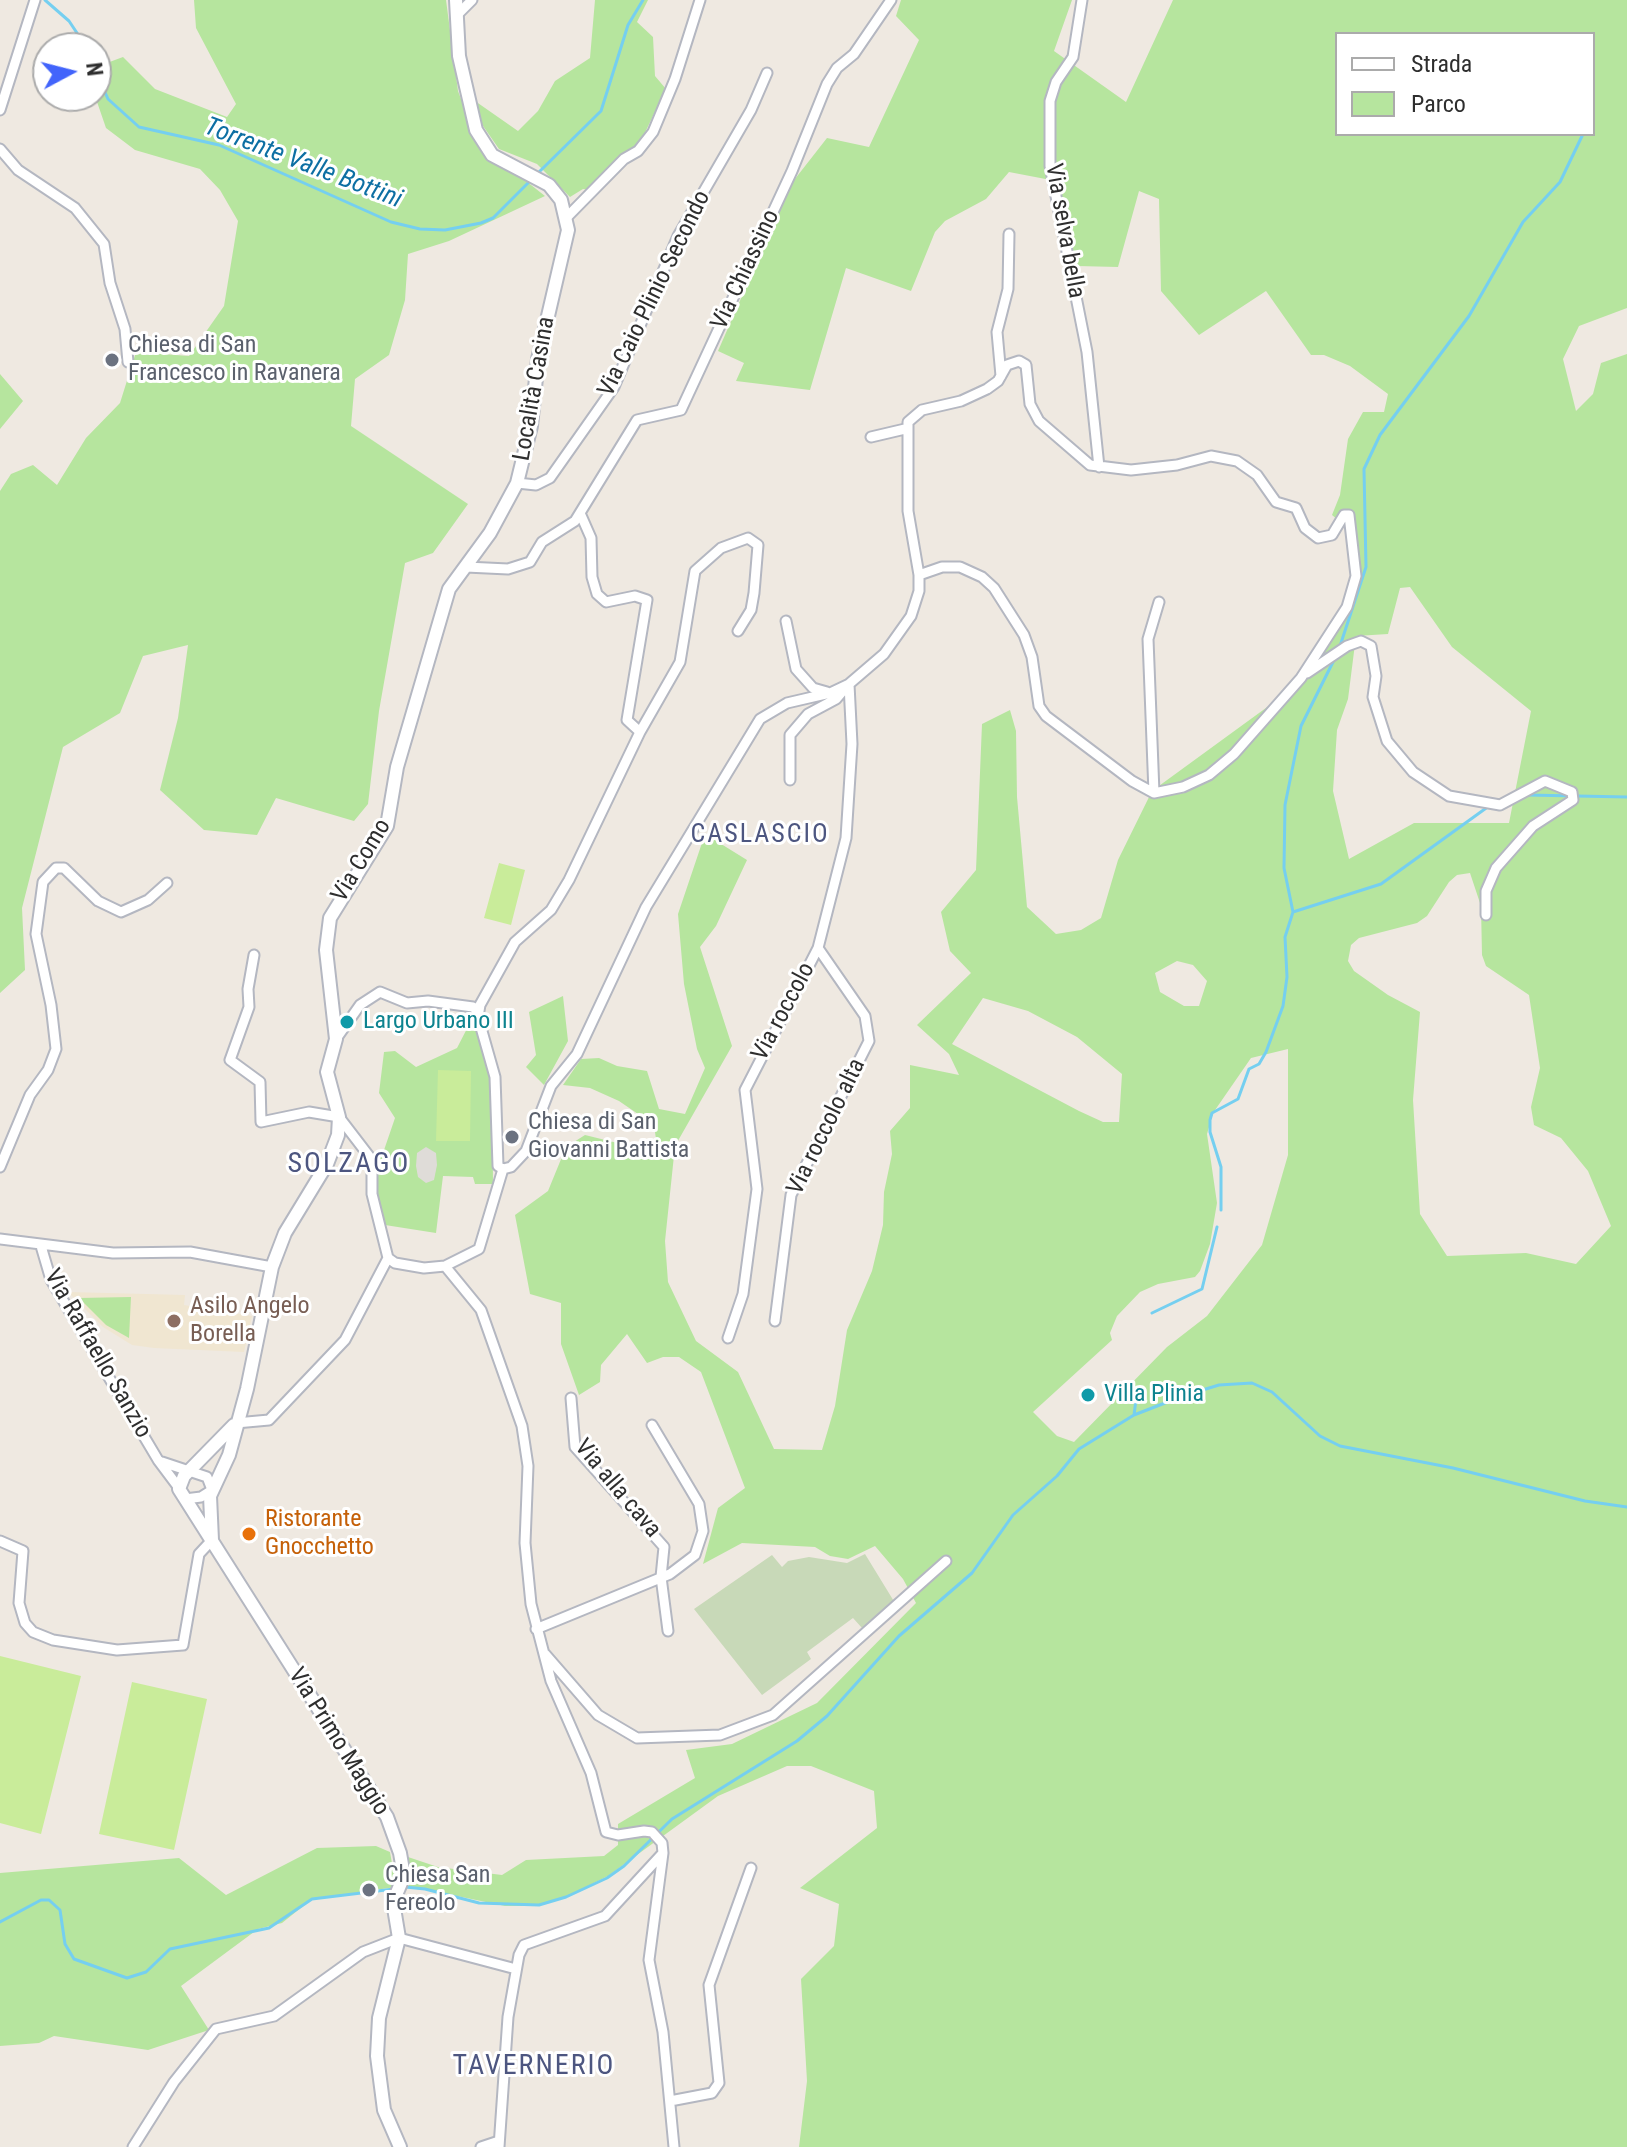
<!DOCTYPE html>
<meta charset="utf-8">
<style>
body{margin:0}
#map{position:relative;width:1627px;height:2147px;overflow:hidden;background:#efe9e1;font-family:"Roboto Condensed",sans-serif}
canvas{display:block}
.legend{position:absolute;left:1335px;top:32px;width:260px;height:104px;box-sizing:border-box;background:#fff;border:2px solid #ababab;margin:0;padding:10px 14px;list-style:none;font-size:24px;color:#2e2e2e}
.legend li{display:flex;align-items:center;gap:16px;height:40px}
.legend b{width:40px;border:2px solid #ababab}
.north{position:absolute;left:32px;top:32px;width:80px;height:80px;box-sizing:border-box;background:#fff;border:2px solid #ababab;border-radius:50%;rotate:83deg;font-size:22px;font-weight:700;line-height:32px;text-align:center;color:#2e2e2e}
.north::after{content:'';display:block;margin:auto;width:28px;height:36px;background:#4264fb;clip-path:polygon(50% 0,100% 100%,50% 72%,0 100%)}
</style>
<div id="map">
<canvas width="1627" height="2147"></canvas>
<ul class="legend">
<li><b style="height:10px;background:#fff"></b>Strada</li>
<li><b style="height:22px;background:#b6e59e"></b>Parco</li>
</ul>
<div class="north">N</div>
</div>
<script>
const g = document.querySelector('canvas').getContext('2d');
g.lineJoin = 'round';
function paint(path, color) { g.fillStyle = color; g.fill(path, 'evenodd'); }
const poly = rows => new Path2D(rows.map(r => 'M' + r).join(''));
function trace(path, color, width, dash) { g.strokeStyle = color; g.lineWidth = width; g.lineCap = dash ? 'butt' : 'round'; g.setLineDash(dash || []); g.stroke(path); }
function label(font, color, halo, rows, align = 'center') {
  g.font = font + ' "Roboto Condensed",sans-serif'; g.lineWidth = 6; g.setLineDash([]); g.textBaseline = 'middle'; g.strokeStyle = halo; g.fillStyle = color; for (const [text, x, y, turn = 0] of rows) {
    g.save(); g.translate(x, y); g.rotate((+turn || 0) * Math.PI / 180); g.textAlign = isNaN(turn) ? turn : align; if (halo) g.strokeText(text, 0, 0); g.fillText(text, 0, 0); g.restore();
  }
}
const education = poly([
 [68,1292,185,1295,184,1305,252,1316,244,1352,154,1348,132,1345,103,1327]
]);
const green = poly([
 [194,0,446,0,458,91,461,99,468,101,479,144,545,196,449,241,408,254,405,300,389,355,355,379,351,426,468,504,433,553,405,563,379,711,368,804,354,821,276,798,257,835,204,830,160,790,178,718,188,645,143,656,120,713,63,747,22,908,25,970,0,993,0,491,11,474,33,465,57,485,86,438,120,403,136,352,189,356,224,306,238,221,220,190,200,169,135,150,106,128,95,96,96,67,123,57,155,89,227,117,236,104,196,28],
 [595,0,648,0,637,22,653,37,655,76,666,89,638,147,627,152,590,190,583,189,570,197,537,164,499,149,481,123,475,101,518,131,538,111,555,81,590,58],
 [901,0,1072,0,1054,51,1126,102,1173,0,1627,0,1627,308,1579,326,1563,359,1576,411,1593,394,1601,363,1627,354,1627,2147,799,2147,807,2081,801,1979,834,1946,839,1904,800,1888,877,1828,874,1791,811,1766,787,1766,718,1796,608,1876,562,1899,531,1906,505,1906,409,1886,405,1856,438,1867,502,1875,526,1860,604,1856,618,1845,618,1824,695,1778,686,1750,732,1744,817,1703,916,1603,903,1579,875,1546,848,1559,830,1556,815,1547,742,1543,703,1564,718,1508,745,1488,701,1372,679,1357,663,1357,647,1363,627,1334,601,1365,600,1382,579,1395,561,1344,561,1303,530,1294,515,1215,548,1191,566,1147,585,1135,658,1153,654,1125,619,1101,590,1088,563,1085,581,1059,599,1058,617,1066,647,1071,659,1109,685,1114,705,1068,697,1049,684,984,678,914,705,834,747,860,716,926,700,947,732,1046,675,1146,665,1241,668,1282,696,1341,738,1372,774,1449,822,1450,835,1406,847,1330,872,1271,883,1225,884,1192,892,1154,890,1131,910,1108,910,1065,959,1075,949,1054,917,1025,971,973,950,951,941,912,976,870,982,724,1010,710,1016,731,1017,797,1027,907,1056,934,1081,930,1101,918,1118,860,1152,791,1270,705,1317,659,1335,635,1356,592,1353,519,1338,520,1332,515,1340,495,1348,439,1363,412,1384,412,1388,394,1350,366,1324,355,1311,355,1266,291,1199,335,1161,291,1159,199,1139,191,1118,267,1077,266,1056,181,1009,172,986,199,945,221,935,232,911,291,846,268,810,390,736,381,744,363,718,351,791,184,827,138,869,147,919,40,896,16],
 [1337,34,1593,34,1593,134,1337,134],
 [1410,587,1452,647,1531,711,1509,823,1414,823,1349,859,1333,791,1337,730,1348,699,1356,636,1388,634,1400,588],
 [1470,873,1481,906,1482,955,1486,966,1529,995,1540,1068,1531,1107,1534,1125,1561,1138,1588,1171,1611,1226,1576,1264,1526,1253,1447,1256,1420,1214,1413,1100,1420,1012,1388,995,1354,971,1348,961,1351,945,1359,938,1417,923,1427,916,1449,882,1457,875],
 [1177,961,1193,965,1207,981,1199,1006,1184,1006,1160,992,1155,973],
 [983,998,1028,1011,1077,1037,1122,1074,1119,1122,1103,1122,1079,1111,952,1044],
 [1288,1049,1288,1155,1262,1245,1207,1316,1167,1347,1074,1442,1057,1436,1033,1412,1112,1340,1110,1333,1117,1316,1140,1292,1158,1284,1195,1277,1200,1271,1210,1244,1217,1203,1207,1134,1213,1113,1251,1058],
 [0,374,23,401,0,429],
 [563,996,568,1041,544,1085,526,1067,536,1055,529,1012],
 [474,1015,492,1078,493,1184,475,1184,473,1177,443,1176,436,1233,385,1225,375,1182,375,1154,383,1153,395,1118,379,1093,384,1052,395,1051,416,1067,457,1048],
 [131,1297,129,1338,106,1325,79,1298],
 [376,1846,390,1852,396,1887,312,1899,282,1923,258,1929,181,1986,209,2030,148,2050,54,2036,39,2043,0,2046,0,1873,179,1858,226,1895,317,1848]
]);
const cemetery = poly([
 [865,1554,895,1603,862,1628,853,1618,807,1652,811,1659,762,1695,694,1609,772,1555,782,1567,788,1561,809,1557,847,1563]
]);
const pitch = poly([
 [499,863,525,870,511,925,484,918],
 [438,1070,471,1071,470,1141,436,1141],
 [0,1656,81,1676,41,1834,0,1823],
 [132,1682,207,1699,174,1850,99,1834]
]);
const plaza = poly([
 [426,1147,436,1153,437,1165,434,1180,426,1183,418,1177,416,1166,417,1153]
]);
const stream = poly([
 [45,0,69,21,87,48],
 [96,72,108,99,139,127,219,145,391,222,420,229,445,230,481,223,493,218,532,179],
 [538,173,601,111,628,25,643,0],
 [1339,649,1366,567,1364,469,1380,435,1469,316,1523,222,1560,182,1583,134],
 [1527,795,1627,797],
 [1293,912,1284,868,1285,805,1301,726,1336,656],
 [1221,1210,1221,1167,1210,1132,1210,1120,1212,1113,1238,1099,1249,1069,1259,1064,1266,1052,1283,1006,1287,977,1285,937,1293,912,1381,884,1489,806],
 [1152,1313,1202,1289,1217,1227],
 [1134,1415,1137,1392],
 [405,1887,425,1889,479,1903,539,1905,566,1897,607,1878,624,1866,672,1819,797,1741,827,1716,899,1636,972,1573,1013,1515,1057,1476,1079,1449,1134,1415,1183,1396,1219,1385,1252,1383,1272,1392,1320,1436,1340,1446,1453,1468,1585,1501,1627,1507],
 [0,1922,41,1900,49,1900,60,1910,65,1944,74,1959,127,1978,146,1972,170,1949,269,1928,312,1899,394,1889]
]);
const street = poly([
 [1082,0,1073,57,1056,82,1050,101,1050,166,1087,352,1099,467],
 [456,16,472,0],
 [0,110,35,0],
 [0,149,18,170,75,208,104,244,110,283,125,329,128,362],
 [567,217,624,159,638,151,653,132,675,79,700,0],
 [1001,376,997,332,1008,289,1009,234],
 [871,437,905,429],
 [517,483,536,485,550,478,614,387,678,236,751,110,767,73],
 [580,513,591,538,592,577,597,594,606,602,635,596,647,600,627,720,640,732],
 [466,567,508,569,530,562,542,542,575,521,637,420,681,410,792,171,827,84,837,68,854,54,891,0],
 [786,621,796,669,813,688,827,692],
 [1307,673,1347,646,1361,641,1371,646,1376,676,1373,697,1387,741,1413,772,1449,796,1500,805,1545,781,1572,792,1573,800,1533,826,1496,868,1486,891,1486,915],
 [790,780,790,735,808,714,836,699,847,686],
 [1154,793,1148,639,1159,602],
 [254,955,248,989,249,1007,230,1060,260,1082,261,1122,309,1112,339,1117,372,1160,372,1194,388,1258,395,1263,424,1268,445,1266,481,1310,522,1426,528,1466,525,1543,531,1604,551,1681,591,1773,606,1832,618,1835,644,1831,652,1832,662,1843,663,1853,605,1916,524,1945,519,1955,508,2017,499,2147],
 [336,1039,360,1005,380,992,407,1003,428,1001,473,1007,478,1012],
 [0,1167,30,1095,48,1070,56,1049,51,1005,36,934,43,882,56,868,64,868,98,901,121,912,148,900,167,883],
 [503,1169,511,1167,526,1151,551,1086,577,1054,646,907,760,719,787,703,830,693,849,684,884,654,911,616,919,591,919,575,942,567,960,567,982,577,994,588,1024,635,1032,657,1039,706,1046,716,1132,781,1154,793,1183,787,1209,775,1234,754,1301,678,1347,607,1356,576,1349,515,1344,515,1332,535,1318,538,1305,528,1296,508,1276,502,1257,475,1237,461,1211,456,1177,465,1131,470,1090,465,1039,421,1030,404,1026,365,1019,361,1007,365,998,381,987,389,961,401,922,410,908,422,908,511,919,575],
 [503,1169,498,1166,495,1077,478,1017,480,1005,515,942,551,910,569,880,640,732,680,662,695,571,721,548,748,538,758,545,754,593,751,610,738,631],
 [0,1239,113,1253,190,1252,272,1267],
 [41,1246,51,1280,158,1460,179,1488],
 [445,1266,479,1249,503,1169],
 [775,1321,791,1195,869,1041,865,1016,818,948],
 [728,1338,743,1294,757,1189,745,1090,818,948,846,838,852,744,849,684],
 [571,1398,575,1447,664,1547,661,1577,668,1631],
 [236,1423,269,1420,345,1340,388,1258],
 [162,1462,207,1477,212,1490,201,1497,185,1499],
 [0,1541,23,1551,19,1603,25,1623,33,1632,53,1640,117,1650,183,1645,199,1554,212,1540],
 [536,1629,670,1574,695,1555,703,1531,699,1504,652,1425],
 [545,1654,598,1715,637,1738,720,1735,773,1715,946,1561],
 [663,1853,649,1960,663,2032,674,2147],
 [670,2101,712,2093,719,2083,709,1985,751,1868],
 [133,2147,174,2082,216,2029,274,2016,363,1952,399,1938,516,1969],
 [481,2147,499,2141]
]);
const secondary = poly([
 [234,1425,184,1476,179,1489,387,1817,400,1853,404,1876,393,1902,399,1938,379,2018,377,2056,384,2110,400,2147],
 [212,1540,210,1496,229,1455,247,1389,272,1267,285,1233,327,1164,338,1135,339,1117,327,1072,336,1039,326,950,330,918,387,826,397,767,449,589,490,533,517,483,531,426,538,359,568,230,561,200,549,185,492,155,476,130,459,56,456,0]
]);
const markers = [
 [112,360,8,"#6b7280"],
 [347,1022,8,"#0f9aa8"],
 [512,1137,8,"#6b7280"],
 [174,1321,8,"#8d6e63"],
 [1088,1395,8,"#0f9aa8"],
 [249,1534,8,"#e8710a"],
 [369,1890,8,"#6b7280"]
];
const streetNames = [
 ["Via selva bella",1064,231,80],
 ["Via Chiassino",746,270,-65],
 ["Via Caio Plinio Secondo",655,294,-64],
 ["Località Casina",535,389,-80],
 ["Via Como",362,861,-59],
 ["Via roccolo",784,1012,-62],
 ["Via roccolo alta",827,1127,-64],
 ["Via Raffaello Sanzio",97,1354,60],
 ["Via alla cava",617,1489,50],
 ["Via Primo Maggio",338,1742,58]
];
const worshipNames = [
 ["Chiesa di San",128,346],
 ["Francesco in Ravanera",128,374],
 ["Chiesa di San",528,1123],
 ["Giovanni Battista",528,1151],
 ["Chiesa San",385,1876],
 ["Fereolo",385,1904]
];
const cultureNames = [
 ["Largo Urbano III",363,1022],
 ["Villa Plinia",1104,1395]
];
const educationNames = [
 ["Asilo Angelo",190,1307],
 ["Borella",190,1335]
];
const foodNames = [
 ["Ristorante",265,1520],
 ["Gnocchetto",265,1548]
];
const waterNames = [
 ["Torrente Valle Bottini",303,164,21]
];
const neighbourhoodNames = [
 ["CASLASCIO",760,835]
];
const quarterNames = [
 ["SOLZAGO",349,1165],
 ["TAVERNERIO",534,2067]
];
paint(education, '#f0e6d1');
paint(green, '#b6e59e');
paint(cemetery, '#c8d9b8');
paint(pitch, '#c9ec9a');
paint(plaza, '#dfdcd8');
trace(stream, '#75cff0', 3);
trace(street, '#b4b7c1', 13);
trace(secondary, '#b4b7c1', 16);
trace(street, '#fff', 9);
trace(secondary, '#fff', 12);
for (const [x, y, r, color] of markers) { const dot = new Path2D(); dot.arc(x, y, r, 0, 2 * Math.PI); g.fillStyle = color; g.fill(dot); trace(dot, '#fff', 3); }
label('24px', '#2e2e2e', '#fff', streetNames);
label('24px', '#5b616d', '#fff', worshipNames, 'left');
label('24px', '#0d838f', '#fff', cultureNames, 'left');
label('24px', '#785e54', '#fff', educationNames, 'left');
label('24px', '#c56008', '#fff', foodNames, 'left');
label('italic 26px', '#0d6fa3', '#fff', waterNames);
g.letterSpacing = '2px';
label('26px', '#4d5680', '#fff', neighbourhoodNames);
g.letterSpacing = '0px';
g.letterSpacing = '2px';
label('28px', '#4d5680', '#fff', quarterNames);
g.letterSpacing = '0px';
</script>
